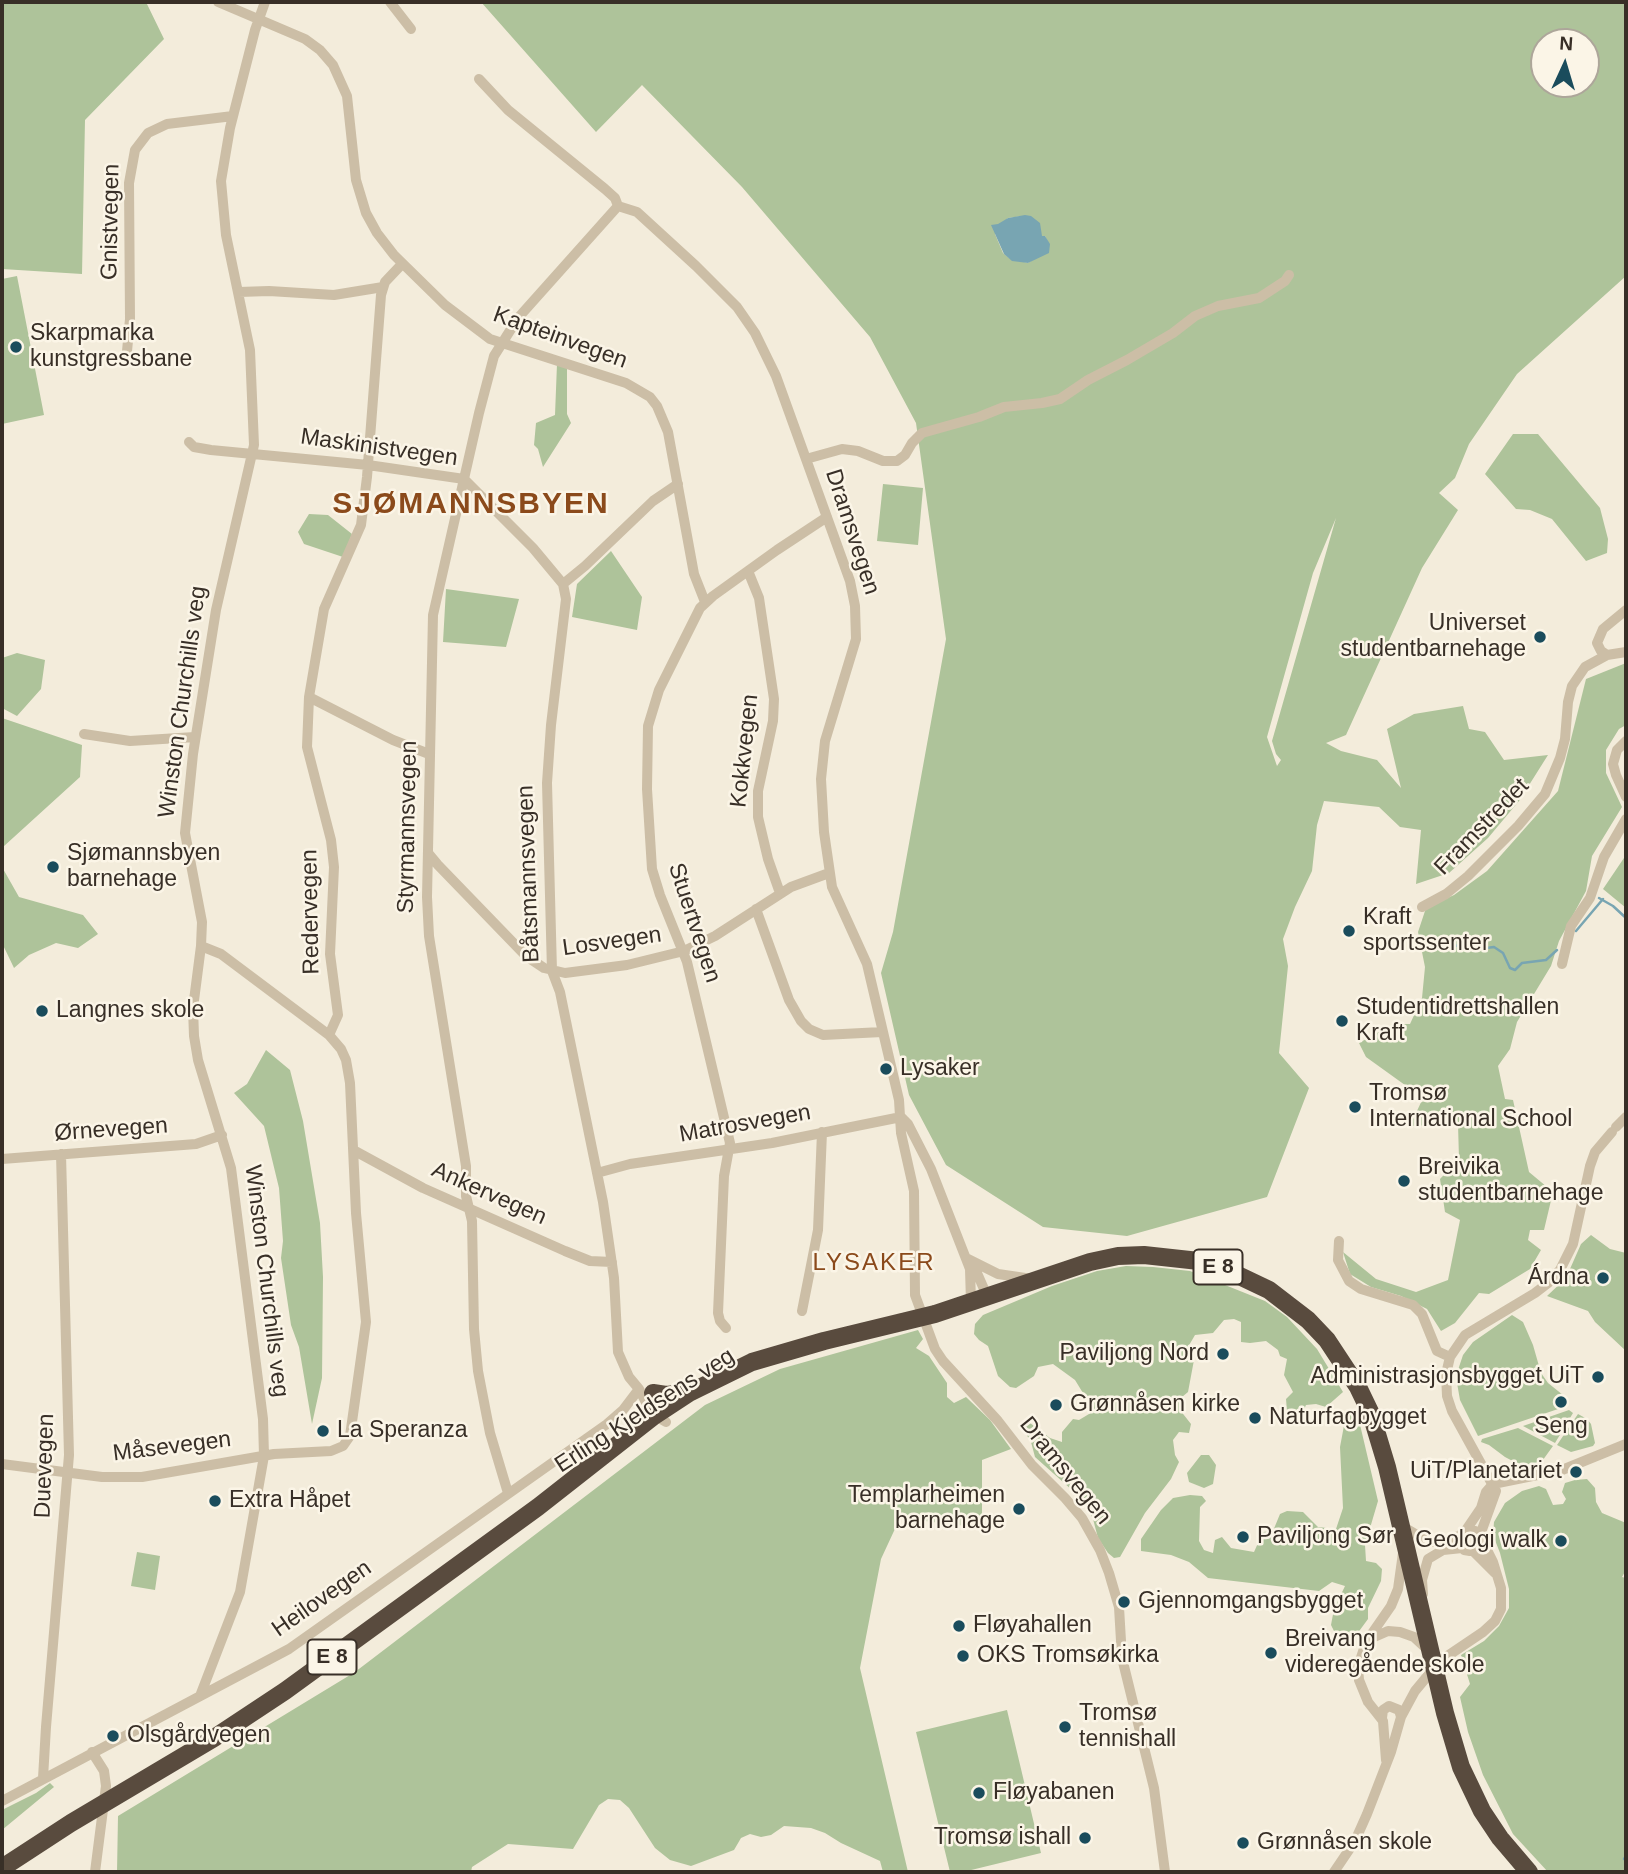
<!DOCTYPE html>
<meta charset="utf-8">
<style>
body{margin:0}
#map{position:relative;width:1628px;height:1874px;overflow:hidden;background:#f3ecdb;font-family:Arial,sans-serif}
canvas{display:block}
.frame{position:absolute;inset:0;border:4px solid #382f27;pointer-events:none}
.north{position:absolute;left:1530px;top:28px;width:70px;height:70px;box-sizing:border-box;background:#fbf5e7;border:2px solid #ada69a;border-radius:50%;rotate:4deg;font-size:19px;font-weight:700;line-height:28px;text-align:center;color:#382f27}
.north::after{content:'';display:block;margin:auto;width:24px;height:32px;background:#1a4c5c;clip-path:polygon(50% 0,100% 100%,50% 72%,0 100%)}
</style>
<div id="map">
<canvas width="1628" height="1874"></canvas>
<div class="frame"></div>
<div class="north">N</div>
</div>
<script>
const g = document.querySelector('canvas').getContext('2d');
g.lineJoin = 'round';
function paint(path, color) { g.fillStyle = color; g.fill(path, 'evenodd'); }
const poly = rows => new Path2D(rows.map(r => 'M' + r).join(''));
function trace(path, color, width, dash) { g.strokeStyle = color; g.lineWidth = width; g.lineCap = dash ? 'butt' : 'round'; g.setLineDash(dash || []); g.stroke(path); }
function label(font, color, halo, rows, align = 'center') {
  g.font = font + ' Arial,sans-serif'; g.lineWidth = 5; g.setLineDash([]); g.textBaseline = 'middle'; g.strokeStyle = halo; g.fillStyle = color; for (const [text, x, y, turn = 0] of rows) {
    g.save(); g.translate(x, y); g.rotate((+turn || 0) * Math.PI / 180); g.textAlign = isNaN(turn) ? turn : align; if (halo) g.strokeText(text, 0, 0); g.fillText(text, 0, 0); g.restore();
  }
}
const green = poly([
 [2,2,146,2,164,39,85,120,82,274,2,269],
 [481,2,1626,2,1626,276,1517,374,1469,444,1455,478,1439,493,1458,510,1422,568,1346,735,1326,743,1341,751,1377,760,1401,788,1387,729,1414,714,1463,706,1469,729,1485,732,1504,760,1548,755,1519,801,1488,838,1449,873,1416,884,1421,830,1400,827,1379,807,1324,801,1317,825,1312,871,1295,907,1283,939,1288,966,1279,1053,1309,1088,1267,1197,1127,1236,1043,1227,946,1165,909,1095,881,973,893,932,946,639,916,423,870,337,742,187,642,85,596,132],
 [1544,42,1586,42,1586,84,1544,84],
 [1023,216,1042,237,1045,236,1048,243,1034,259,1028,263,1009,258,1003,253,995,234,995,230,1008,218],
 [1336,518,1272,741,1276,754,1281,760,1277,766,1267,737,1313,573],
 [17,276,44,415,2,424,2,279],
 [557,364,567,368,567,414,571,423,543,467,538,449,534,445,536,423,555,415],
 [1513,434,1538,434,1600,508,1608,539,1607,553,1586,561,1552,519,1530,510,1516,509,1485,474],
 [883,484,923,488,918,545,877,541],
 [309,514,328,515,352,534,343,557,304,544,298,532],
 [611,551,642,597,637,630,572,617,577,584],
 [446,589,519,599,506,647,443,642],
 [17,653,45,660,41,689,17,716,2,708,2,658],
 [1626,663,1626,725,1619,729,1606,750,1606,773,1622,807,1592,856,1586,891,1559,941,1551,966,1517,1022,1510,1049,1498,1066,1505,1099,1513,1100,1529,1172,1553,1192,1544,1230,1530,1230,1528,1240,1541,1250,1530,1269,1489,1294,1479,1293,1455,1323,1441,1331,1427,1309,1401,1296,1371,1287,1350,1274,1343,1252,1376,1279,1416,1292,1448,1280,1460,1220,1445,1212,1440,1179,1459,1159,1458,1124,1410,1126,1423,1098,1366,1057,1359,1043,1393,1024,1410,1024,1422,998,1425,967,1418,932,1426,908,1454,895,1487,871,1558,791,1586,679],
 [2,718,82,745,80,777,3,847,2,851],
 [1626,855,1626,908,1603,889],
 [2,867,19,897,83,915,98,934,78,948,56,943,29,955,14,968,2,943],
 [266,1050,290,1070,303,1121,320,1223,323,1277,322,1378,312,1424,299,1347,291,1325,281,1258,283,1241,279,1188,264,1126,234,1093,247,1084],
 [1591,1235,1610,1249,1626,1253,1626,1351,1595,1322,1588,1311,1547,1296,1566,1278,1581,1244],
 [1126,1266,1153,1267,1190,1271,1265,1301,1287,1317,1317,1349,1343,1392,1326,1407,1316,1404,1306,1405,1302,1414,1295,1415,1287,1411,1286,1399,1293,1392,1284,1375,1287,1359,1280,1356,1278,1350,1266,1341,1250,1343,1241,1342,1241,1322,1234,1319,1224,1320,1213,1333,1195,1335,1188,1347,1194,1360,1188,1392,1182,1397,1180,1410,1191,1424,1189,1433,1179,1432,1173,1440,1175,1455,1179,1462,1171,1479,1145,1513,1120,1557,1114,1558,1108,1553,1098,1538,1093,1519,1082,1499,1035,1457,1031,1442,1020,1424,1026,1420,1050,1438,1062,1442,1062,1432,1073,1419,1079,1420,1094,1411,1075,1380,1053,1364,1038,1367,1034,1376,1016,1388,1010,1387,998,1376,988,1346,979,1340,974,1334,975,1324,983,1315,1052,1286,1097,1271],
 [1512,1315,1523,1322,1533,1345,1541,1373,1548,1383,1568,1399,1567,1406,1478,1436,1460,1400,1457,1383,1458,1370,1463,1355,1473,1342],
 [918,1330,923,1339,916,1348,929,1356,947,1383,947,1397,954,1403,966,1397,990,1420,1011,1449,982,1460,982,1528,900,1518,881,1559,860,1668,908,1872,883,1872,880,1861,841,1843,825,1833,811,1828,784,1826,771,1835,761,1837,750,1834,741,1838,734,1850,691,1866,670,1860,655,1848,629,1808,620,1800,608,1799,599,1805,573,1849,508,1844,472,1867,471,1872,117,1872,118,1816,355,1672,705,1405,780,1369],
 [1350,1409,1357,1412,1378,1501,1365,1545,1366,1561,1376,1563,1382,1569,1381,1581,1368,1608,1368,1619,1357,1634,1344,1637,1336,1635,1331,1625,1334,1609,1345,1586,1332,1582,1319,1591,1208,1578,1189,1562,1171,1555,1141,1551,1141,1539,1161,1510,1173,1498,1190,1495,1202,1496,1206,1501,1200,1507,1199,1541,1204,1550,1213,1553,1215,1540,1222,1537,1231,1548,1254,1552,1263,1532,1273,1531,1280,1514,1287,1511,1303,1512,1318,1527,1336,1529,1343,1508,1340,1447,1346,1415],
 [1569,1410,1573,1413,1555,1443,1523,1426],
 [1578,1414,1587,1419,1591,1424,1595,1443,1593,1446,1571,1452,1557,1445],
 [1518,1428,1553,1446,1540,1464,1522,1466,1505,1457,1489,1445,1481,1442,1482,1439],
 [1201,1455,1209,1455,1216,1465,1213,1484,1204,1488,1189,1482,1187,1473],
 [1587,1479,1595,1488,1596,1502,1602,1513,1626,1523,1626,1570,1622,1577,1626,1578,1626,1872,1548,1872,1513,1834,1483,1775,1468,1732,1460,1697,1470,1684,1461,1655,1484,1641,1499,1626,1509,1608,1509,1589,1500,1553,1493,1535,1494,1522,1505,1503,1522,1491,1539,1486,1546,1489,1553,1505,1563,1504,1566,1499,1562,1492,1565,1483,1575,1480],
 [137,1552,160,1556,155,1590,131,1586],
 [1007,1710,1041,1853,963,1872,950,1872,916,1732],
 [50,1783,54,1787,2,1830,2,1810,36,1793]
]);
const water = poly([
 [1025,215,1031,216,1040,223,1042,236,1045,236,1050,244,1049,253,1028,263,1012,261,1004,254,991,225,998,224,1008,218]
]);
const stream = poly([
 [1599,898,1613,906,1626,918],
 [1576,931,1603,899],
 [1425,945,1435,949,1448,944,1458,946,1468,943,1479,949,1494,947,1503,953,1510,968,1515,970,1522,963,1546,960,1557,950],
 [1624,1859,1626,1856]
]);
const minor = poly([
 [218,2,305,39,320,50,333,65,347,96,356,180,366,213,377,233,394,255,445,305,490,339,626,383,650,397,657,406,668,432,694,574,705,602],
 [390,2,411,29],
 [479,79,508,110,605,189,615,198,618,206],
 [618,206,637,212,696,266,737,307,755,333,776,376,850,581,855,606,856,639,825,741,821,779,824,832,832,887,867,964,899,1100,901,1133,914,1191,915,1295,935,1349,943,1361,998,1421,1032,1465,1065,1498,1082,1518,1100,1550,1109,1573,1119,1607,1122,1658,1154,1788,1165,1872],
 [239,292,269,291,334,295,383,287],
 [126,362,130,319,129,183,135,150,148,133,167,124,233,116],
 [189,442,194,447,211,450,368,465,464,479,533,548,563,584],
 [806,459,842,449,858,451,883,461,897,461,905,455,912,443,922,433,979,417,1004,407,1042,403,1060,399,1088,380,1127,360,1173,333,1195,316,1218,306,1259,298,1285,281,1289,275],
 [748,571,759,598,774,699,773,721,758,791,758,817,768,859,780,893],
 [1626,610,1603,629,1597,643,1601,651,1607,655,1626,652],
 [309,697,393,740,429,754],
 [84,734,130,741,195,737],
 [1626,741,1617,750,1613,764,1616,775,1626,797],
 [428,853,438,865,526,956,544,968,565,973,627,965,684,951,715,936,791,887,829,873],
 [1422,907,1446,894,1468,876,1518,826,1545,794,1560,758,1565,739,1568,702,1572,686,1585,667,1607,655],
 [756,909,789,1000,801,1021,809,1029,823,1035,882,1032],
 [1562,964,1571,926,1590,898,1604,857,1626,819],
 [329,1035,338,1015,330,954,334,867,331,840,307,747,309,697,324,609,361,525,367,477,381,295,385,282,402,264],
 [901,1117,908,1124,931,1169,970,1269,971,1302],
 [1616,1127,1626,1117],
 [355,1151,423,1188,565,1251,590,1261,612,1262],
 [2,1159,196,1144,222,1135],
 [597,1173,630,1164,772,1143,901,1117],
 [1339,1241,1338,1260,1349,1281,1361,1289,1413,1305,1422,1314,1437,1351,1450,1357],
 [966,1258,998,1274,1032,1279],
 [970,1269,977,1273,987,1296],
 [802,1311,818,1230,822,1132],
 [726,1328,720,1321,718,1313,724,1176,730,1143,687,962,660,895,652,869,647,789,648,726,659,690,700,608,713,596,777,550,827,517],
 [666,1422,652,1414,639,1389,629,1377,618,1352,614,1278,603,1202,560,992,552,971,547,783,551,725,566,599,563,584,585,566,653,501,678,484],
 [2,1464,102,1477,142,1477,274,1454,331,1451,343,1446,350,1436,366,1322,356,1213,350,1083,346,1060,341,1049,329,1035,221,954,201,946],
 [508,1493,490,1433,478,1371,474,1329,472,1221,466,1196,466,1166,429,936,427,897,433,615,479,413,494,356,518,318,618,206],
 [1402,1526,1427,1541,1434,1542,1459,1536],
 [1466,1530,1481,1508,1486,1492,1493,1484,1562,1470,1626,1444],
 [1480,1535,1475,1531,1466,1530,1459,1536,1460,1545,1464,1550,1470,1551,1478,1547,1481,1542,1480,1535,1496,1491,1452,1411,1447,1396,1446,1374,1450,1357,1465,1335,1535,1293,1548,1283,1560,1270,1573,1244,1590,1166,1595,1152,1612,1132],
 [1473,1551,1495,1573],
 [1423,1594,1422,1580,1428,1559,1443,1550,1462,1548],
 [1372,1638,1388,1631,1400,1632,1414,1637,1428,1650],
 [200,1696,240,1592,264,1456,263,1419,231,1168,198,1060,194,1036,193,1008,201,946,202,922,185,833,193,754,216,610,254,445,250,350,226,235,221,181,230,128,255,30,265,2],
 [1382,1718,1383,1710,1389,1706,1399,1710,1401,1717],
 [92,1752,104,1771,106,1786,95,1872],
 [1386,1760,1383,1721,1368,1702,1359,1680,1358,1667,1366,1642,1391,1606,1398,1589,1403,1553],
 [43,1778,46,1727,69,1455,61,1154],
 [2,1801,289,1649,607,1424,623,1410,639,1389],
 [1334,1872,1355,1841,1367,1814,1391,1752,1401,1717,1415,1691,1440,1661,1483,1632,1495,1621,1501,1609,1501,1588,1493,1562,1481,1538]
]);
const highway = poly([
 [653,1393,666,1395,686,1393],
 [2,1868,71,1823,214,1738,285,1691,538,1507,654,1416,689,1393,752,1362,824,1341,935,1314,1090,1262,1118,1256,1144,1255,1199,1261,1227,1270,1269,1290,1308,1320,1327,1340,1358,1387,1371,1414,1387,1467,1445,1713,1461,1767,1482,1811,1500,1838,1529,1872]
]);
const markers = [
 [16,347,7,"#1a4c5c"],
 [1540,637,7,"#1a4c5c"],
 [53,867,7,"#1a4c5c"],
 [1349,931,7,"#1a4c5c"],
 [42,1011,7,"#1a4c5c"],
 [1342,1021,7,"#1a4c5c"],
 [886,1069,7,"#1a4c5c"],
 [1355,1107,7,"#1a4c5c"],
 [1404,1181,7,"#1a4c5c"],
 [1603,1278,7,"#1a4c5c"],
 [1223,1354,7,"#1a4c5c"],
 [1598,1377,7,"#1a4c5c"],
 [1561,1402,7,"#1a4c5c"],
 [1056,1405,7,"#1a4c5c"],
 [1255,1418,7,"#1a4c5c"],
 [323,1431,7,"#1a4c5c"],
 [1576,1472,7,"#1a4c5c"],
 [215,1501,7,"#1a4c5c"],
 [1019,1509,7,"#1a4c5c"],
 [1243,1537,7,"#1a4c5c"],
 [1561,1541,7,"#1a4c5c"],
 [1124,1602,7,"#1a4c5c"],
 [959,1626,7,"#1a4c5c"],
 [1271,1653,7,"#1a4c5c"],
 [963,1656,7,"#1a4c5c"],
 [1065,1727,7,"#1a4c5c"],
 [113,1736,7,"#1a4c5c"],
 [979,1793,7,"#1a4c5c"],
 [1085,1838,7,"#1a4c5c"],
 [1243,1843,7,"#1a4c5c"]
];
const shields = [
 [1218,1267,49],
 [332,1657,49]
];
const shieldNames = [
 ["E 8",1218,1267],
 ["E 8",332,1657]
];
const streetNames = [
 ["Gnistvegen",111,222,-89],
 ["Kapteinvegen",560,338,20],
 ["Maskinistvegen",379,448,8],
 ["Dramsvegen",852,532,72],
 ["Winston Churchills veg",183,702,-82],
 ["Kokkvegen",745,751,-84],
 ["Styrmannsvegen",408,827,-89],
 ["Framstredet",1482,827,-46],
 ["Båtsmannsvegen",529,874,-92],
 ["Redervegen",311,912,-91],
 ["Stuertvegen",694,923,72],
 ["Losvegen",612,942,-8],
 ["Matrosvegen",745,1124,-10],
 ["Ørnevegen",111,1130,-4],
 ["Ankervegen",489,1194,24],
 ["Winston Churchills veg",266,1281,83],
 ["Erling Kjeldsens veg",645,1411,-33],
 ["Måsevegen",172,1447,-7],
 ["Duevegen",45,1466,-88],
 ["Dramsvegen",1065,1471,51],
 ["Heilovegen",322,1599,-35]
];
const poiNames = [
 ["Skarpmarka",30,334],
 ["kunstgressbane",30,360],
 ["Universet",1526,624,"right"],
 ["studentbarnehage",1526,650,"right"],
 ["Sjømannsbyen",67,854],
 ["barnehage",67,880],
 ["Kraft",1363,918],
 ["sportssenter",1363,944],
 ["Studentidrettshallen",1356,1008],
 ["Kraft",1356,1034],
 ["Langnes skole",56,1011],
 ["Lysaker",900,1069],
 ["Tromsø",1369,1094],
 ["International School",1369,1120],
 ["Breivika",1418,1168],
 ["studentbarnehage",1418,1194],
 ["Árdna",1589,1278,"right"],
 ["Paviljong Nord",1209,1354,"right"],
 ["Administrasjonsbygget UiT",1584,1377,"right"],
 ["Grønnåsen kirke",1070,1405],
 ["Naturfagbygget",1269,1418],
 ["Seng",1561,1427,"center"],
 ["La Speranza",337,1431],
 ["UiT/Planetariet",1562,1472,"right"],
 ["Templarheimen",1005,1496,"right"],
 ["barnehage",1005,1522,"right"],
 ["Extra Håpet",229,1501],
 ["Paviljong Sør",1257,1537],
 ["Geologi walk",1547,1541,"right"],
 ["Gjennomgangsbygget",1138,1602],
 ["Fløyahallen",973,1626],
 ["Breivang",1285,1640],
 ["videregående skole",1285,1666],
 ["OKS Tromsøkirka",977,1656],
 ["Tromsø",1079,1714],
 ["tennishall",1079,1740],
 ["Olsgårdvegen",127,1736],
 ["Fløyabanen",993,1793],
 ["Tromsø ishall",1071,1838,"right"],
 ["Grønnåsen skole",1257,1843]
];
const neighbourhoodNames = [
 ["LYSAKER",874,1263]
];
const districtNames = [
 ["SJØMANNSBYEN",471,505]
];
paint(green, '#aec39a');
paint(water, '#78a5b2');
trace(stream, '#78a5b2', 2.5);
trace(minor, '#ccbea6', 10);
trace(highway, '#594b3e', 18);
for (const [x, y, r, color] of markers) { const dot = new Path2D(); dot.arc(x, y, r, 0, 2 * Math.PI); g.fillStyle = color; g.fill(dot); trace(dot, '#fbf5e7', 2.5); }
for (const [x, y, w] of shields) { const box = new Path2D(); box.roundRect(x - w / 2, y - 17.5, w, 35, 5); g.fillStyle = '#fbf5e7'; g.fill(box); trace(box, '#382f27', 2); }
label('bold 21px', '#382f27', null, shieldNames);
label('23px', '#382f27', '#fbf5e7', streetNames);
label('23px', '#382f27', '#fbf5e7', poiNames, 'left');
g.letterSpacing = '2px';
label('24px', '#8b4a1b', '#fbf5e7', neighbourhoodNames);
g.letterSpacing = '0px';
g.letterSpacing = '2px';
label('bold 30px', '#8b4a1b', '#fbf5e7', districtNames);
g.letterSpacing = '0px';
</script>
